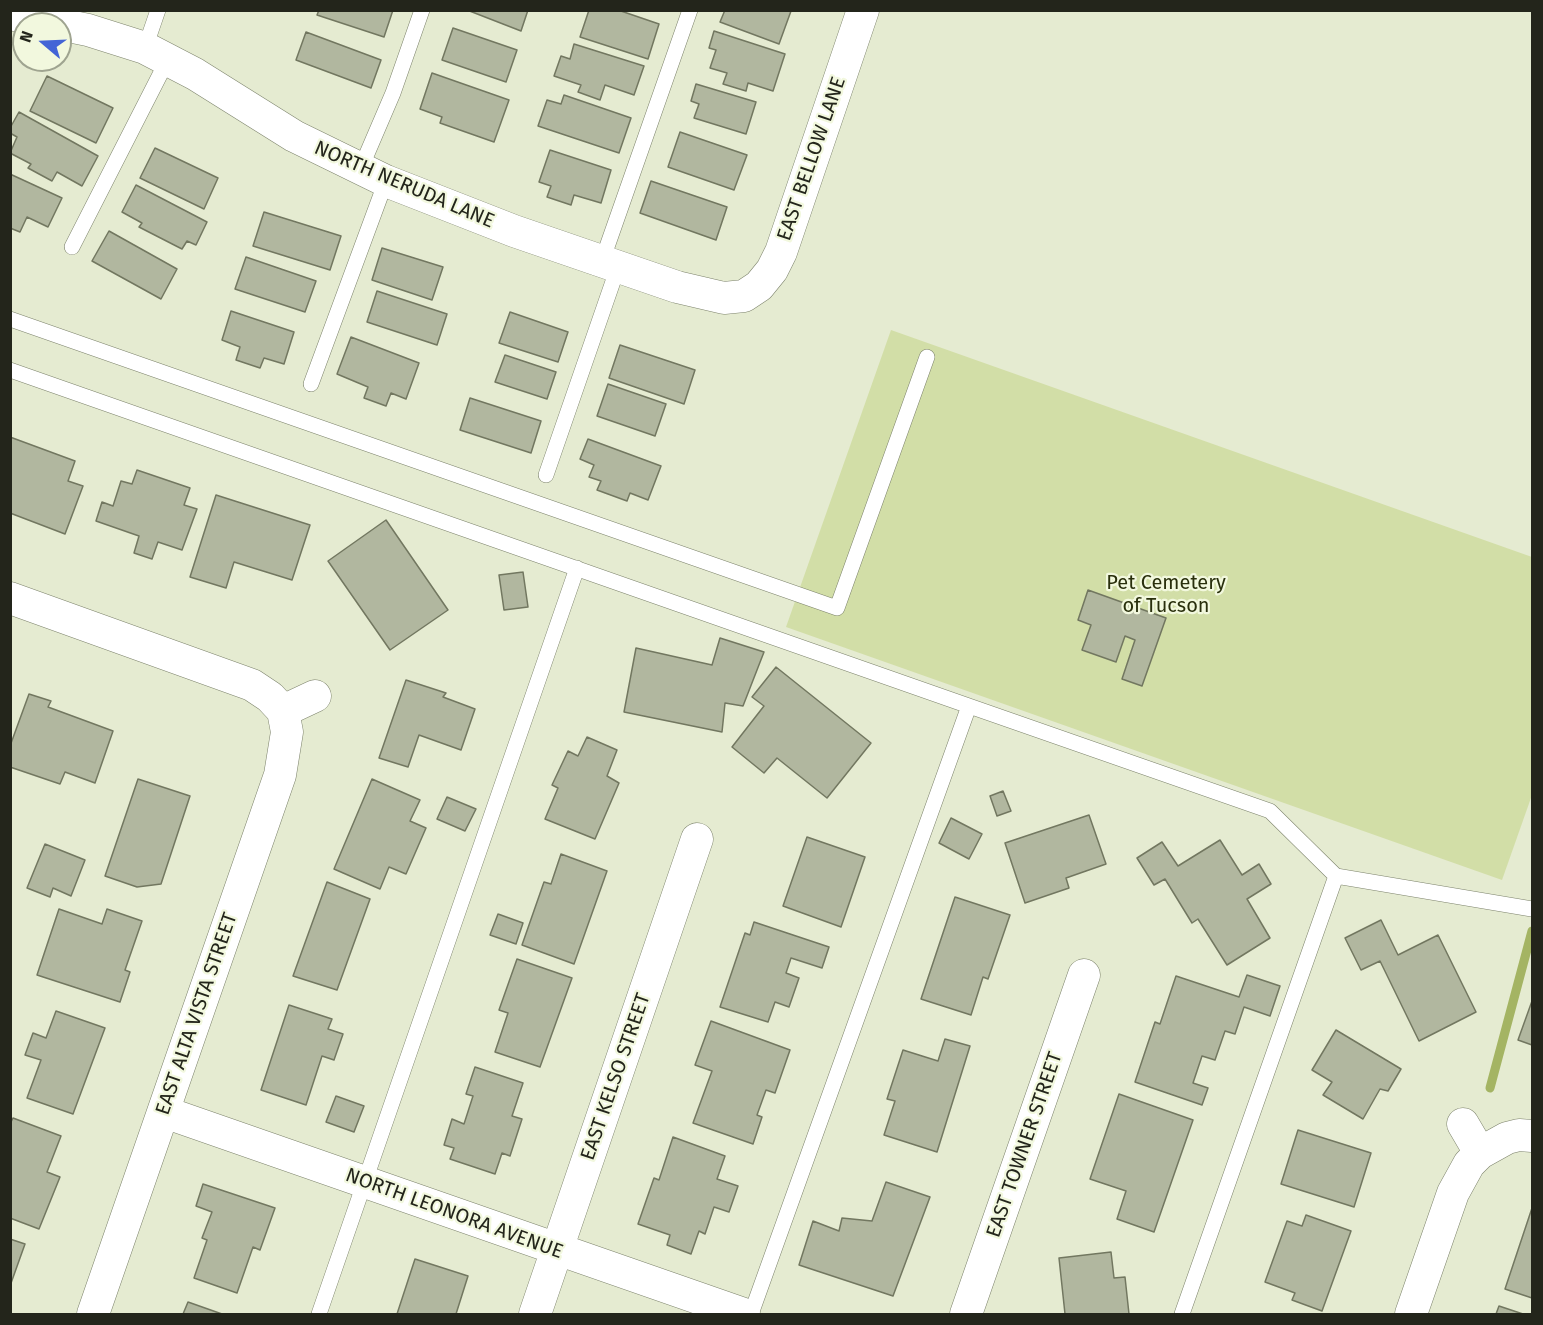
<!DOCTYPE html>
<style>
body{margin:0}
#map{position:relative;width:1543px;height:1325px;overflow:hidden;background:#e5ebd1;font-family:"Fira Sans",sans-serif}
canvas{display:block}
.frame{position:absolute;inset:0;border:12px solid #23251b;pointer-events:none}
.north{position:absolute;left:12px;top:12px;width:60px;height:60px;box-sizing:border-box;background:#f2f8de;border:2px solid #9fa490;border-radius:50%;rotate:289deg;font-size:16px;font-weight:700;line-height:24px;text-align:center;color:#23251b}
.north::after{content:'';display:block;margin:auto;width:21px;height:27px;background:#4364d6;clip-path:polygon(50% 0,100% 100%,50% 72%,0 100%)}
</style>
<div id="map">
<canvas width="1543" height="1325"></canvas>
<div class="frame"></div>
<div class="north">N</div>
</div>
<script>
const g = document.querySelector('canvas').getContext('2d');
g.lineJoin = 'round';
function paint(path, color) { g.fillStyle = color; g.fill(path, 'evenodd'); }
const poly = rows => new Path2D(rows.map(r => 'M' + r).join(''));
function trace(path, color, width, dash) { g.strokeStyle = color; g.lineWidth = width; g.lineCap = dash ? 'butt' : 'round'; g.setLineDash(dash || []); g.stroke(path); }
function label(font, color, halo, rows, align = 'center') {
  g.font = font + ' "Fira Sans",sans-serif'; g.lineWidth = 4.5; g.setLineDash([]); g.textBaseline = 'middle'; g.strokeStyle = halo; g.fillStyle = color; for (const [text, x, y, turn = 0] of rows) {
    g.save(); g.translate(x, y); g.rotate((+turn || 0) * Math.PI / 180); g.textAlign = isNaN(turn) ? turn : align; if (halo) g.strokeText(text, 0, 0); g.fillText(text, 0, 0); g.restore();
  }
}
const green = poly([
 [891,330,1532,557,1532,795,1502,880,786,627]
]);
const stream = poly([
 [1490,1088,1532,931]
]);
const building = poly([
 [319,10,393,10,384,37,317,15,319,10],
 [467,10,528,10,521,31,467,10],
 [589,10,618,10,659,24,648,59,580,37,589,10],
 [725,10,791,10,791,11,779,44,720,22,725,10],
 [453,28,517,50,506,82,442,60,453,28],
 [714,31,785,54,773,91,748,83,746,91,723,84,727,73,710,68,716,50,709,48,714,31],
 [306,32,381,60,371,88,296,60,306,32],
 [574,44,644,66,634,95,605,85,600,100,578,92,581,85,554,76,561,56,570,59,574,44],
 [432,73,509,100,494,142,440,123,442,117,420,109,432,73],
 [47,76,113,108,96,143,30,111,47,76],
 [696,84,756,102,746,134,694,118,699,104,691,101,696,84],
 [564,95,631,118,619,153,538,126,547,100,561,104,564,95],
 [19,112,98,156,82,186,57,172,52,181,28,168,31,164,10,153,17,137,10,133,10,128,19,112],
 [680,132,747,155,734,190,668,167,680,132],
 [155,148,218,178,204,209,140,178,155,148],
 [550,150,611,170,601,203,574,195,571,205,547,197,551,186,539,182,550,150],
 [10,174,62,198,48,227,27,217,20,232,10,228,10,174],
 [651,181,727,207,716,240,640,213,651,181],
 [136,185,207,222,196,245,187,241,182,249,139,227,142,223,122,212,136,185],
 [264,212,341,236,330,270,253,246,264,212],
 [109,231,177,269,161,299,92,261,109,231],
 [382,248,443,267,432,300,372,280,382,248],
 [246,257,316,281,305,312,235,289,246,257],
 [377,291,447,314,437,345,367,322,377,291],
 [231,311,294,332,284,364,264,358,260,368,236,360,240,347,222,340,231,311],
 [510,312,568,332,558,362,499,343,510,312],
 [351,337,419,363,406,399,391,393,386,406,364,398,368,387,337,374,351,337],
 [620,345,695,370,684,404,609,378,620,345],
 [505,355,556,372,547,399,495,382,505,355],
 [608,384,666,404,655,436,597,416,608,384],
 [470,398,541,421,531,453,460,430,470,398],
 [10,437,75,461,68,481,83,486,65,534,10,513,10,437],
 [588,439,661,466,648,500,630,493,627,501,597,490,601,481,589,477,594,465,580,459,588,439],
 [137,470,190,488,184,505,197,509,182,550,158,542,152,559,134,553,139,536,96,521,102,502,113,506,121,481,132,484,137,470],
 [216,495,310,525,292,580,234,562,226,588,190,577,216,495],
 [386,520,448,610,390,650,328,561,386,520],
 [523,572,528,607,504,610,499,575,523,572],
 [1088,590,1166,618,1142,686,1122,679,1135,640,1125,636,1116,662,1082,650,1091,625,1078,620,1088,590],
 [720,638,764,652,743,706,725,703,722,732,624,712,636,648,712,665,720,638],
 [776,667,871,743,827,798,777,758,764,773,732,747,764,706,752,697,776,667],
 [406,680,446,693,443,697,475,709,461,750,419,735,408,767,379,758,406,680],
 [29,694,51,701,48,707,113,731,95,783,65,772,60,784,10,767,10,746,29,694],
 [587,737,617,750,607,776,619,783,595,839,545,819,558,788,552,785,568,751,578,756,587,737],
 [138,779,190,796,161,884,137,887,105,876,138,779],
 [372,779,420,800,410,821,426,828,406,874,389,867,380,889,334,869,372,779],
 [1003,791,1011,811,997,816,990,796,1003,791],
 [447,797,476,809,465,831,437,819,447,797],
 [1089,815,1106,864,1066,878,1069,888,1025,903,1005,843,1089,815],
 [951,818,982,834,969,859,939,843,951,818],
 [807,837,865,857,841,927,783,906,807,837],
 [1220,840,1242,875,1259,864,1271,884,1247,899,1270,938,1227,965,1198,919,1192,923,1165,879,1154,885,1137,858,1162,842,1178,866,1220,840],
 [45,844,85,860,71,896,53,888,50,897,27,888,45,844],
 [561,854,607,871,574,964,522,945,544,882,551,884,561,854],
 [327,882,370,899,337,990,293,976,327,882],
 [955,897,1010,915,988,979,983,977,971,1015,921,999,955,897],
 [59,909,102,924,107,909,142,921,125,970,130,972,120,1002,37,975,59,909],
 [498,914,523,923,516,944,490,935,498,914],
 [1381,920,1398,955,1438,935,1476,1012,1419,1041,1380,961,1361,970,1345,938,1381,920],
 [754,922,829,947,822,968,791,958,786,973,799,978,789,1007,775,1002,768,1022,720,1007,745,933,750,935,754,922],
 [517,959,572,978,540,1067,495,1052,508,1013,499,1010,517,959],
 [1247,975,1280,986,1270,1016,1244,1007,1235,1034,1225,1031,1215,1060,1202,1056,1193,1083,1208,1088,1202,1105,1135,1082,1155,1022,1160,1024,1176,976,1239,997,1247,975],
 [1532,1001,1532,1045,1518,1040,1532,1001],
 [289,1005,332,1019,328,1029,343,1034,334,1060,322,1056,306,1105,261,1090,289,1005],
 [56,1011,105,1028,73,1114,27,1098,41,1060,25,1055,33,1033,46,1038,56,1011],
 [711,1021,790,1050,775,1093,766,1090,757,1115,762,1117,753,1144,693,1123,712,1071,695,1065,711,1021],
 [1336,1030,1401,1069,1388,1091,1380,1089,1363,1119,1323,1095,1332,1082,1312,1070,1336,1030],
 [945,1039,970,1046,937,1152,884,1135,895,1101,887,1099,903,1050,938,1061,945,1039],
 [475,1067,523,1083,512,1116,522,1119,510,1156,502,1153,495,1174,450,1159,454,1148,444,1145,452,1119,464,1124,473,1096,466,1094,475,1067],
 [1119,1094,1193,1120,1154,1232,1117,1219,1126,1191,1090,1179,1119,1094],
 [336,1096,364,1106,354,1132,326,1122,336,1096],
 [13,1118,61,1136,47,1172,60,1177,39,1229,10,1218,10,1124,13,1118],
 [1298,1130,1371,1153,1354,1207,1281,1184,1298,1130],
 [673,1137,725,1156,717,1179,738,1186,729,1212,714,1207,705,1234,699,1231,691,1254,667,1245,670,1235,638,1224,654,1178,659,1180,673,1137],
 [886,1182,930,1197,893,1296,799,1265,813,1221,839,1231,842,1218,872,1221,886,1182],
 [203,1184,275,1208,260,1250,253,1247,237,1293,194,1278,207,1240,202,1238,212,1212,196,1206,203,1184],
 [1532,1208,1532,1298,1505,1289,1532,1208],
 [1306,1215,1351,1231,1322,1311,1292,1300,1295,1293,1265,1282,1287,1221,1302,1226,1306,1215],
 [10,1239,25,1244,10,1286,10,1239],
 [1111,1252,1114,1278,1125,1277,1129,1314,1065,1314,1059,1258,1111,1252],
 [415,1259,468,1276,456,1314,397,1314,415,1259],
 [188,1302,222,1314,183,1314,188,1302],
 [1499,1306,1523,1314,1496,1314,1499,1306]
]);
const lane = poly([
 [145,48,158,10],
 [360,170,393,93,422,10],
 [72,247,168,59],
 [602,261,690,10],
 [10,319,837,608,927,357],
 [10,370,969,706,751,1314],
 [311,384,386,181],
 [546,475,618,267],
 [969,706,1270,811,1336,876,1182,1314],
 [1336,876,1532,909],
 [319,1314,577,568]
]);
const street = poly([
 [10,14,88,30,145,48,195,74,294,136,386,181,514,231,677,287,724,298,744,296,759,286,772,270,781,252,863,10],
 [10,598,252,685,270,697,283,711,287,732,280,775,93,1314],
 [283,711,315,696],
 [164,1112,744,1314],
 [1463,1124,1480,1153],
 [535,1314,697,839],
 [966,1314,1084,975],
 [1411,1314,1453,1193,1469,1164,1480,1153,1507,1138,1519,1135,1532,1136]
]);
const streetNames = [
 ["EAST BELLOW LANE",812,159,-71],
 ["NORTH NERUDA LANE",404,185,23],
 ["EAST ALTA VISTA STREET",197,1014,-71],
 ["EAST KELSO STREET",616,1077,-71],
 ["EAST TOWNER STREET",1025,1145,-71],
 ["NORTH LEONORA AVENUE",454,1214,20]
];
const parkNames = [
 ["Pet Cemetery",1166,583],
 ["of Tucson",1166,606]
];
paint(green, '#d2dea7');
trace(stream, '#a4b463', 9);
paint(building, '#b1b79f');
trace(building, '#727760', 1.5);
trace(lane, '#7d836c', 16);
trace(street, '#7d836c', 33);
trace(lane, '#fff', 15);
trace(street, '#fff', 32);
label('20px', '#23251b', '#f2f8de', streetNames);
label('20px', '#292f0c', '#f2f8de', parkNames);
</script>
